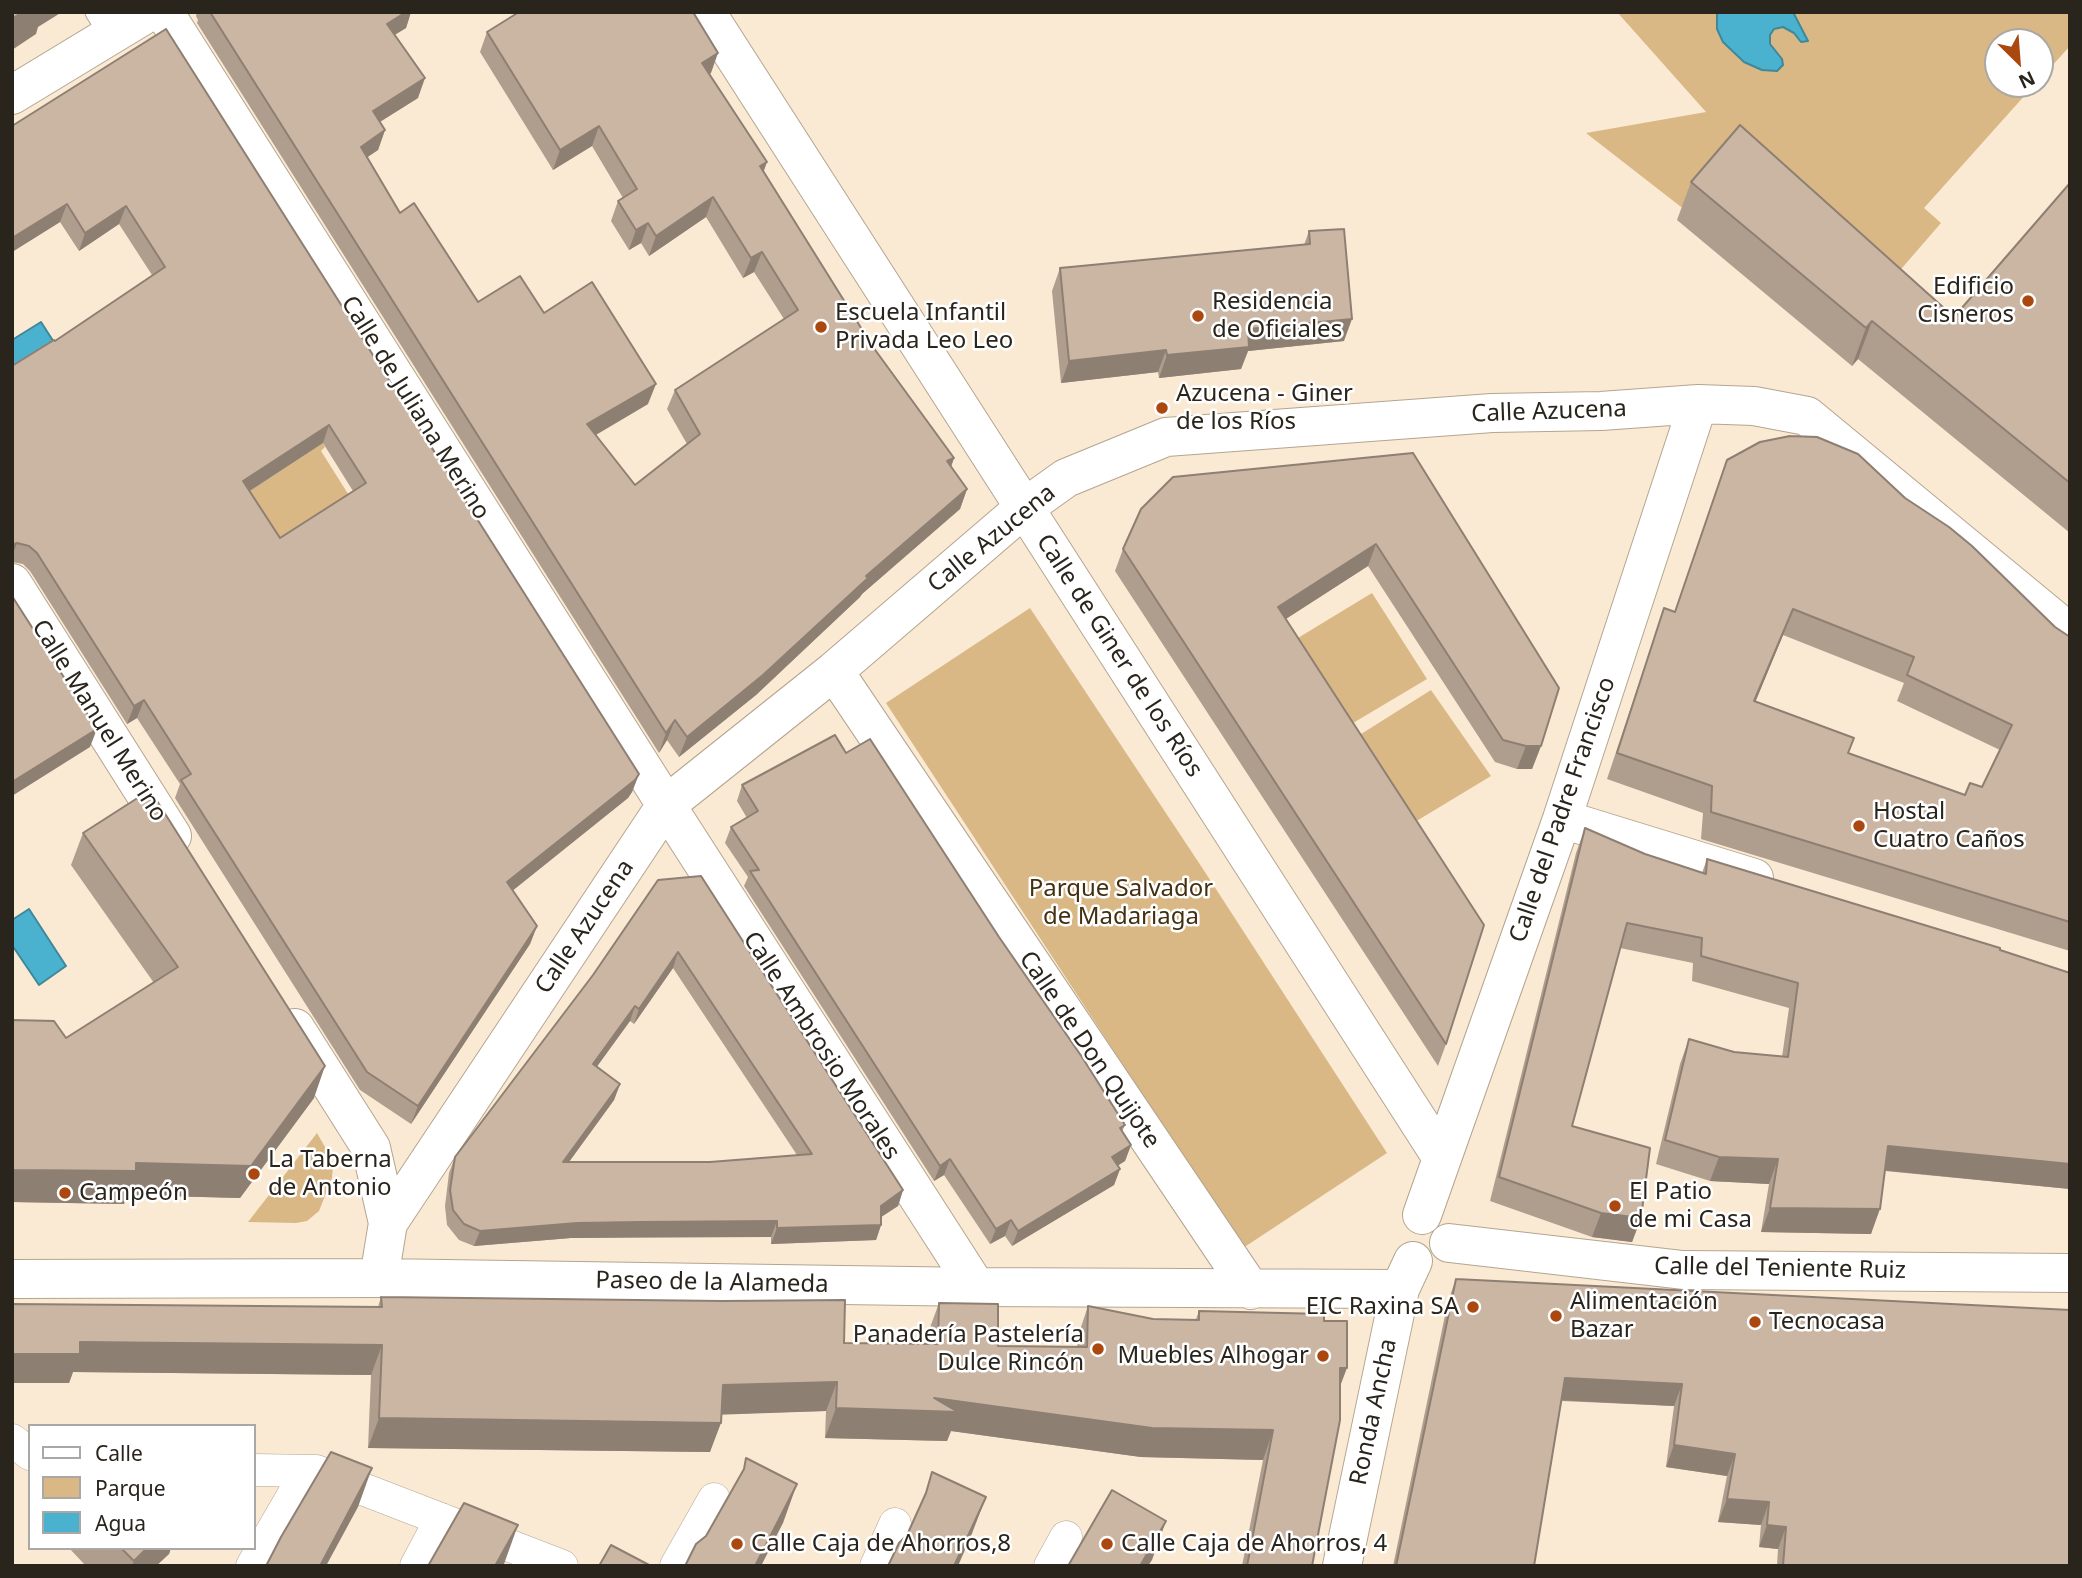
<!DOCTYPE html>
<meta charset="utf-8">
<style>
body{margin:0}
#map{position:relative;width:2082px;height:1578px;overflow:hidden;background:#faead3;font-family:"Noto Sans",sans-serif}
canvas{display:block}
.frame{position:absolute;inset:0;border:14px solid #2a251c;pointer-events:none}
.legend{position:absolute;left:28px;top:1424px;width:228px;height:126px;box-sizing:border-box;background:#fff;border:2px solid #aaa8a4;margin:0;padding:9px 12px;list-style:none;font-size:21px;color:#2a251c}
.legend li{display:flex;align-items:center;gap:14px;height:35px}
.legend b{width:35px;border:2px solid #aaa8a4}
.north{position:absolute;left:1984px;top:28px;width:70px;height:70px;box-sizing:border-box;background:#fff;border:2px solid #aaa8a4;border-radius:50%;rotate:155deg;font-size:19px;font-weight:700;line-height:28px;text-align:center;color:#2a251c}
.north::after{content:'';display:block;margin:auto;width:24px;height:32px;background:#ab480f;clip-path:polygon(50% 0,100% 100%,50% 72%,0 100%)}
</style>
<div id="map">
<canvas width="2082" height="1578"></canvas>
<div class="frame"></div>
<ul class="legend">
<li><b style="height:9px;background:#fff"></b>Calle</li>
<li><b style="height:19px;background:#d9b886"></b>Parque</li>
<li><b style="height:19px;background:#4ab2ce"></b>Agua</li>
</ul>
<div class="north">N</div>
</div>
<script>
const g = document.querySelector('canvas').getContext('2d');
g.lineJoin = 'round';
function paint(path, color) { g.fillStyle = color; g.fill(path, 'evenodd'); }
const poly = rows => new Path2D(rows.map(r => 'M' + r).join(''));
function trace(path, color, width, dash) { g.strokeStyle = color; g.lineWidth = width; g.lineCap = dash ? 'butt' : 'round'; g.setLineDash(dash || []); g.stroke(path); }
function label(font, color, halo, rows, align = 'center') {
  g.font = font + ' "Noto Sans",sans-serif'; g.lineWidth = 5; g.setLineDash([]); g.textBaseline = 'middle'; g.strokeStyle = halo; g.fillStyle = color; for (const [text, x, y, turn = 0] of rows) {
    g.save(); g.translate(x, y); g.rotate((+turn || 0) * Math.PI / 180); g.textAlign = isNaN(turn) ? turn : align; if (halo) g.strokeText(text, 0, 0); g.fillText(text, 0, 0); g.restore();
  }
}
const green = poly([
 [1617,12,2070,12,2070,46,2040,79,2040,42,1998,42,1998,84,2035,84,1924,208,1941,223,1876,298,1685,210,1586,133,1706,112],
 [323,443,325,447,321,451,350,497,273,556,237,499],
 [1372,593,1427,679,1343,729,1288,644],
 [1030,608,1203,869,1387,1153,1243,1248,886,703],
 [1431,690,1491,776,1405,828,1350,741],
 [317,1133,329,1154,333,1166,332,1178,319,1211,307,1221,296,1223,248,1222]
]);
const water = poly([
 [1717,12,1793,12,1808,41,1801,42,1794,33,1783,27,1774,29,1770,35,1770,44,1782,59,1783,65,1777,71,1762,70,1744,62,1723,42,1717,29,1717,12],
 [41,322,59,350,12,380,12,340,41,322],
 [29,909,66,966,39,985,12,945,12,920,29,909]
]);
const service = poly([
 [96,12,111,36]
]);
const pedestrian = poly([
 [12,1440,30,1454],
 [254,1470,316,1471,562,1566],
 [252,1566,307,1471],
 [416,1566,441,1519],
 [676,1566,714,1499],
 [876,1566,895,1524],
 [1050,1566,1066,1537]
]);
const minor = poly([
 [164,12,666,805,976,1287],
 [706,12,1442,1158],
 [12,95,149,12],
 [12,583,172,836],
 [834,671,1251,1290],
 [1562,819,1754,878],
 [295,1028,371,1148,388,1223],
 [1422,1215,1562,819,1698,404],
 [1449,1243,1683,1270,2070,1273],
 [379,1278,388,1223,666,805,834,671,1024,508,1066,478,1166,437,1492,413,1601,411,1698,404,1754,406,1807,416,2070,633],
 [12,1279,379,1278,976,1287,1400,1289],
 [1342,1566,1400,1289,1413,1261]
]);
const wall = poly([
 [197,12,411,12,406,28,395,35,418,98,380,122,385,130,378,150,367,157,400,213,478,302,544,313,648,404,596,435,635,485,687,444,667,409,675,390,784,319,754,272,743,278,706,217,649,256,641,243,629,250,611,221,618,201,623,198,592,146,553,170,480,52,487,32,711,73,709,74,763,172,873,347,954,458,951,467,967,489,960,509,862,594,860,597,756,695,679,757,667,740,659,753,197,23,198,20,196,16],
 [166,29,639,774,632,792,628,798,513,890,537,926,530,944,411,1124,360,1090,175,798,180,784,137,718,127,724,30,571,23,564,12,562,12,366,55,341,152,275,119,224,79,251,60,222,12,252],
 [323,443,353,491,280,538,250,491],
 [1691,182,1954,317,2070,183,2070,533,1858,359,1852,366,1677,220],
 [1309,231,1344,341,1248,351,1241,369,1159,378,1158,372,1061,383,1052,291,1060,268,1304,245],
 [1413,453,1541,746,1532,769,1517,769,1495,762,1368,566,1286,619,1446,1044,1438,1066,1115,571,1123,549],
 [1727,460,1905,498,2055,627,2070,637,2070,951,1701,839,1703,813,1607,779,1664,608,1675,612],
 [1783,635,1904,683,1897,701,2000,750,1982,787,1965,795,1848,753,1755,702],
 [846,753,999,937,1125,1125,1122,1132,1131,1145,1125,1161,1117,1166,1120,1169,1114,1185,1012,1246,1005,1236,990,1244,944,1175,934,1181,744,886,748,877,725,843,731,827,747,818,737,801,742,785],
 [1585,828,1645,854,1702,873,1707,859,2070,973,2070,1189,1885,1171,1871,1234,1761,1232,1769,1184,1710,1181,1656,1164,1680,1064,1689,1039,1734,1052,1782,1057,1789,1008,1692,981,1693,963,1620,948,1572,1126,1641,1218,1632,1242,1592,1237,1490,1201,1576,853],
 [83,833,314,1098,240,1198,127,1195,124,1204,12,1202,12,1020,66,1038,154,983,71,865],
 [658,880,903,1190,898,1206,881,1217,881,1225,876,1240,771,1244,771,1237,634,1237,571,1238,474,1246,459,1240,447,1225,445,1206,449,1173,455,1157,593,975],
 [673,968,797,1155,710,1162,569,1162,614,1100,620,1084,597,1066,630,1021,634,1024],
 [1456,1279,2070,1566,1777,1566,1778,1549,1759,1547,1761,1525,1718,1522,1727,1476,1666,1467,1674,1406,1561,1401,1534,1566,1393,1566,1448,1301],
 [381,1297,844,1343,928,1344,928,1333,939,1303,998,1346,1077,1347,1078,1336,1088,1306,1153,1319,1196,1319,1199,1311,1324,1321,1340,1386,1312,1566,1242,1566,1263,1460,1141,1457,951,1431,947,1441,825,1438,826,1411,721,1414,710,1452,368,1448,371,1375,73,1372,69,1383,12,1383,12,1304,378,1307],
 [69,1548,171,1548,169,1554,156,1566,86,1566]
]);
const shadedWall = poly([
 [22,12,62,12,38,27,36,34,12,50,12,19],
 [406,12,411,12,406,28,380,43,387,24],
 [718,53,711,73,694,83,702,63],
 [425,78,418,98,365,131,373,111],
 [599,126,592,146,553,170,560,150],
 [385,130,378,150,353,167,361,147],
 [767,162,760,182,760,166],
 [713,197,706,217,649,256,656,236],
 [67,204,60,222,12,252,12,238],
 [126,206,119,224,79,251,85,233],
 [648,223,641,243,629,250,636,230],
 [762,252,754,272,743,278,751,258],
 [1352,319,1344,341,1248,351,1241,369,1159,378,1167,355,1248,329],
 [1872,321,1858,359,1852,366,1866,328],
 [1166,350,1158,372,1061,383,1069,361],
 [656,384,648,404,580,444,587,424],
 [329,425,323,443,237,499,243,481],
 [954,458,947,478,947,461],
 [967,489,960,509,862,594,860,597,756,695,679,757,687,737,866,576],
 [17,543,12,556,12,545],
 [1376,544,1368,566,1270,629,1278,607],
 [1793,609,1783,635,1745,727,1754,701],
 [144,700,137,718,127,724,134,706],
 [675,720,667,740,659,753,666,733],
 [97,729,90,747,12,796,12,782],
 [1526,746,1541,746,1532,769,1517,769],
 [639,774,632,792,628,798,501,900,507,882],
 [537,926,530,944,411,1124,418,1106],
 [678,952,673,968,634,1024,639,1009],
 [635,1006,630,1021,588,1079,593,1064],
 [325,1066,314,1098,240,1198,127,1195,124,1204,12,1202,12,1170,136,1163],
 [620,1084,614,1100,558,1177,563,1162],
 [1131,1145,1125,1161,1106,1173,1112,1157],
 [1888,1146,2070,1164,2070,1189,1880,1170],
 [1719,1157,1778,1159,1769,1184,1710,1181],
 [950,1159,944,1175,934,1181,940,1166],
 [1120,1169,1114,1185,1012,1246,1018,1231],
 [903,1190,898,1206,875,1221,881,1206],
 [1770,1208,1880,1209,1871,1234,1761,1232],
 [1601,1213,1641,1218,1632,1242,1592,1237],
 [1011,1220,1005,1236,990,1244,996,1229],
 [777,1221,771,1237,571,1238,474,1246,480,1231,577,1223],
 [881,1225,876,1240,771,1244,777,1228],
 [80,1342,382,1345,371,1375,73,1372,69,1383,12,1383,12,1354],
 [1340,1368,1347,1368,1336,1397],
 [1565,1378,1682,1384,1674,1406,1556,1400],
 [837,1382,826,1411,712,1415,723,1385],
 [934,1398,1273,1430,1263,1460,1141,1457,951,1431,947,1441,825,1438,836,1408],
 [379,1418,721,1423,710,1452,368,1448],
 [1674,1445,1735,1454,1727,1476,1666,1467],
 [372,1468,358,1507,326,1566,320,1566],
 [797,1484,783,1523,761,1566,755,1566],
 [986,1497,971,1536,958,1566,954,1566],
 [1727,1499,1769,1502,1761,1525,1718,1522],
 [1166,1521,1152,1560,1148,1566,1140,1566],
 [518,1525,504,1564,503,1566,495,1566],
 [1767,1525,1786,1527,1778,1549,1759,1547],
 [147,1548,171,1548,169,1554,156,1566,132,1566,134,1561]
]);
const building = poly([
 [12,12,22,12,12,19,12,12],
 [210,12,406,12,387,24,425,78,373,111,385,130,361,147,400,213,414,203,478,302,520,276,544,313,592,282,656,384,587,424,635,485,700,434,675,390,798,310,762,252,751,258,713,197,656,236,648,223,636,230,618,201,637,189,599,126,560,150,487,32,519,12,693,12,718,53,702,63,767,162,760,166,873,347,954,458,947,461,967,489,866,576,868,578,763,675,687,737,675,720,666,733,210,12],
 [166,29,639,774,635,780,507,882,537,926,418,1106,367,1072,181,780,191,774,144,700,134,706,37,553,29,546,17,543,12,545,12,366,54,340,55,341,165,267,126,206,85,233,67,204,12,238,12,126,166,29],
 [329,425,366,483,280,538,243,481,329,425],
 [1740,125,1954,317,2070,183,2070,483,1872,321,1866,328,1691,182,1740,125],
 [1344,229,1352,319,1248,329,1249,347,1167,355,1166,350,1069,361,1060,268,1310,244,1309,231,1344,229],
 [1790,436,1817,437,1858,454,1905,498,1949,527,1972,546,2055,627,2070,637,2070,922,1711,812,1712,786,1617,753,1664,608,1675,612,1727,460,1760,442,1790,436],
 [1793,609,1914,657,1907,675,2012,725,1982,787,1970,783,1965,795,1848,753,1854,738,1754,701,1793,609],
 [1413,453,1559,688,1541,746,1526,746,1503,740,1376,544,1278,607,1484,925,1446,1044,1123,549,1141,509,1173,477,1413,453],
 [12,596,97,729,12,782,12,596],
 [835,735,846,753,870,739,999,937,1082,1057,1125,1125,1120,1128,1131,1145,1112,1157,1120,1169,1018,1231,1011,1220,996,1229,950,1159,940,1166,750,871,759,870,731,827,758,811,742,785,835,735],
 [150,790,325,1066,251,1166,136,1163,136,1171,12,1170,12,1020,54,1021,66,1038,178,967,83,833,150,790],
 [1585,828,1645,854,1706,874,1707,859,2000,948,2000,950,2070,973,2070,1164,1888,1146,1880,1209,1770,1208,1778,1159,1719,1157,1665,1140,1689,1039,1734,1052,1788,1057,1798,983,1701,956,1702,938,1627,923,1572,1126,1650,1148,1641,1218,1601,1213,1499,1177,1585,828],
 [701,876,903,1190,881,1206,881,1225,777,1228,777,1221,640,1222,577,1223,480,1231,464,1224,453,1210,450,1190,455,1157,593,975,658,880,701,876],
 [678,952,812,1154,710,1162,563,1162,620,1084,593,1064,635,1006,639,1009,678,952],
 [1456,1279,2070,1310,2070,1566,1783,1566,1786,1527,1767,1525,1769,1502,1727,1499,1735,1454,1674,1445,1682,1384,1565,1378,1534,1566,1396,1566,1456,1279],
 [381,1297,722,1301,845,1300,844,1343,938,1344,939,1303,998,1304,998,1346,1087,1347,1088,1306,1153,1319,1199,1320,1199,1311,1324,1314,1324,1321,1347,1321,1347,1368,1340,1368,1340,1420,1312,1566,1247,1566,1273,1430,1152,1428,934,1398,958,1412,836,1408,837,1382,723,1385,721,1423,379,1418,382,1345,80,1342,80,1354,12,1354,12,1304,382,1307,381,1297],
 [331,1452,372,1468,320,1566,266,1566,281,1537,331,1452],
 [746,1458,797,1484,755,1566,688,1566,686,1564,696,1544,706,1536,744,1469,746,1458],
 [932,1472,986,1497,954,1566,888,1566,899,1543,907,1535,926,1493,932,1472],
 [1112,1490,1166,1521,1140,1566,1068,1566,1112,1490],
 [464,1503,518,1525,495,1566,428,1566,464,1503],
 [611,1545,651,1566,599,1566,611,1545],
 [121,1548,147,1548,134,1561,121,1548]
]);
const markers = [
 [2028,301,7,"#ab480f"],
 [1198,316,7,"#ab480f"],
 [821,327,7,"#ab480f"],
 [1162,408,7,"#ab480f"],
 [1859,826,7,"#ab480f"],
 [254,1174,7,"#ab480f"],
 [65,1193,7,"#ab480f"],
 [1615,1206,7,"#ab480f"],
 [1473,1307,7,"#ab480f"],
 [1556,1316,7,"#ab480f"],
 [1755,1322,7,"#ab480f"],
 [1098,1349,7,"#ab480f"],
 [1323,1356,7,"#ab480f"],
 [737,1544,7,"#ab480f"],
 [1107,1544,7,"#ab480f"]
];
const poiNames = [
 ["Edificio",2014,287,"right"],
 ["Cisneros",2014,315,"right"],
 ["Residencia",1212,302],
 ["de Oficiales",1212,330],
 ["Escuela Infantil",835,313],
 ["Privada Leo Leo",835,341],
 ["Azucena - Giner",1176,394],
 ["de los Ríos",1176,422],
 ["Hostal",1873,812],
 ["Cuatro Caños",1873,840],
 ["La Taberna",268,1160],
 ["de Antonio",268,1188],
 ["El Patio",1629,1192],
 ["de mi Casa",1629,1220],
 ["Campeón",79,1193],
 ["Alimentación",1570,1302],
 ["Bazar",1570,1330],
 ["EIC Raxina SA",1459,1307,"right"],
 ["Tecnocasa",1769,1322],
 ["Panadería Pastelería",1084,1335,"right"],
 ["Dulce Rincón",1084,1363,"right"],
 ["Muebles Alhogar",1309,1356,"right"],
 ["Calle Caja de Ahorros,8",751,1544],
 ["Calle Caja de Ahorros, 4",1121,1544]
];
const streetNames = [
 ["Calle de Juliana Merino",415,408,58],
 ["Calle Azucena",1549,412,-2],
 ["Calle Azucena",992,539,-39],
 ["Calle de Giner de los Ríos",1119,656,57],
 ["Calle Manuel Merino",99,721,58],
 ["Calle del Padre Francisco",1563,810,-71],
 ["Calle Azucena",585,927,-56],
 ["Calle Ambrosio Morales",821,1046,57],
 ["Calle de Don Quijote",1089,1050,56],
 ["Calle del Teniente Ruiz",1780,1269,1],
 ["Paseo de la Alameda",712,1283,1],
 ["Ronda Ancha",1374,1412,-78]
];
const parkNames = [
 ["Parque Salvador",1121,889],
 ["de Madariaga",1121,917]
];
paint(green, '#d9b886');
paint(water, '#4ab2ce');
trace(water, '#408899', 2);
trace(service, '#b4a590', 23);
trace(pedestrian, '#b4a590', 33);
trace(minor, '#b4a590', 40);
trace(service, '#fff', 21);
trace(pedestrian, '#fff', 32);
trace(minor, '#fff', 38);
paint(wall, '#af9d8d');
paint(shadedWall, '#8e7f73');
paint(building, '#cbb6a4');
trace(building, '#8e7f73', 2);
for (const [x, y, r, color] of markers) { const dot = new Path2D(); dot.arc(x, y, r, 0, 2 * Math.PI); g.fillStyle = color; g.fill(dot); trace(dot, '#fff', 2.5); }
label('24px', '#2a251c', '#fff', poiNames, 'left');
label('24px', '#2a251c', '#fff', streetNames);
label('24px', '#433011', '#fff', parkNames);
</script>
